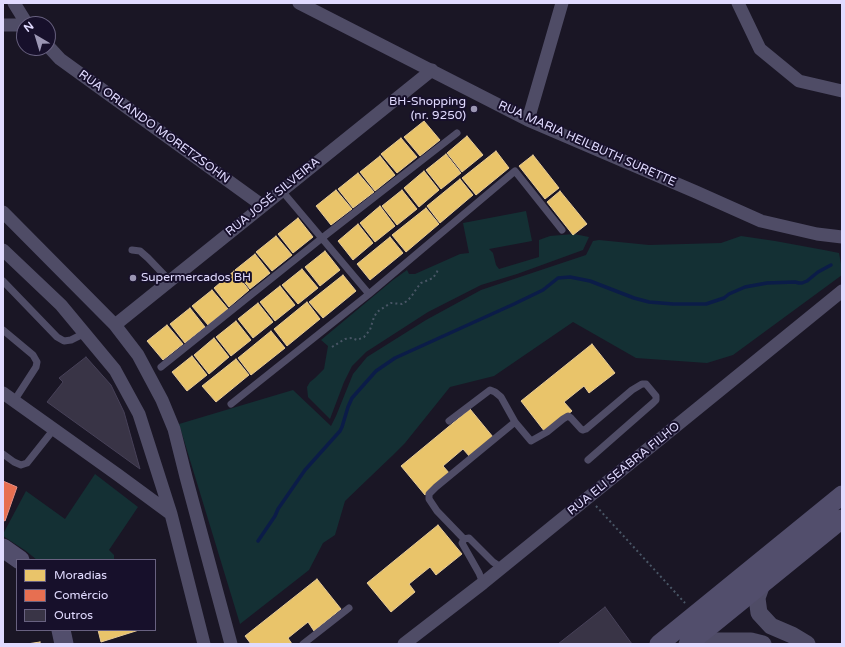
<!DOCTYPE html>
<meta charset="utf-8">
<style>
body{margin:0}
#map{position:relative;width:845px;height:647px;overflow:hidden;background:#1a1625;font-family:"Varela Round",sans-serif}
canvas{display:block}
.frame{position:absolute;inset:0;border:4px solid #e1dbff;pointer-events:none}
.legend{position:absolute;left:16px;top:559px;width:140px;height:72px;box-sizing:border-box;background:#17102b;border:1px solid #686180;margin:0;padding:5px 7px;list-style:none;font-size:12px;color:#e1dbff}
.legend li{display:flex;align-items:center;gap:8px;height:20px}
.legend b{width:20px;border:1px solid #686180}
.north{position:absolute;left:16px;top:16px;width:40px;height:40px;box-sizing:border-box;background:#17102b;border:1px solid #686180;border-radius:50%;rotate:322deg;font-size:11px;font-weight:700;line-height:16px;text-align:center;color:#e1dbff}
.north::after{content:'';display:block;margin:auto;width:14px;height:18px;background:#9b96b3;clip-path:polygon(50% 0,100% 100%,50% 72%,0 100%)}
</style>
<div id="map">
<canvas width="845" height="647"></canvas>
<div class="frame"></div>
<ul class="legend">
<li><b style="height:11px;background:#e9c46a"></b>Moradias</li>
<li><b style="height:11px;background:#e76f51"></b>Comércio</li>
<li><b style="height:11px;background:#393446"></b>Outros</li>
</ul>
<div class="north">N</div>
</div>
<script>
const g = document.querySelector('canvas').getContext('2d');
g.lineJoin = 'round';
function paint(path, color) { g.fillStyle = color; g.fill(path, 'evenodd'); }
const poly = rows => new Path2D(rows.map(r => 'M' + r).join(''));
function trace(path, color, width, dash) { g.strokeStyle = color; g.lineWidth = width; g.lineCap = dash ? 'butt' : 'round'; g.setLineDash(dash || []); g.stroke(path); }
function label(font, color, halo, rows, align = 'center') {
  g.font = font + ' "Varela Round",sans-serif'; g.lineWidth = 4; g.setLineDash([]); g.textBaseline = 'middle'; g.strokeStyle = halo; g.fillStyle = color; for (const [text, x, y, turn = 0] of rows) {
    g.save(); g.translate(x, y); g.rotate((+turn || 0) * Math.PI / 180); g.textAlign = isNaN(turn) ? turn : align; if (halo) g.strokeText(text, 0, 0); g.fillText(text, 0, 0); g.restore();
  }
}
const green = poly([
 [526,211,532,241,489,249,493,253,496,265,499,269,539,257,539,240,550,236,574,234,589,237,583,250,517,274,481,285,428,312,366,352,352,366,344,382,330,419,308,397,307,387,310,382,315,378,324,369,328,346,321,340,393,280,407,270,409,274,415,274,460,254,469,253,463,223],
 [741,236,775,241,824,250,839,253,842,269,842,275,733,355,707,363,636,358,573,322,494,376,450,387,405,443,392,456,370,477,345,501,335,535,323,543,309,570,240,624,179,424,293,390,331,426,336,416,353,374,367,357,426,320,481,290,586,255,593,241,599,240,649,245,721,243],
 [95,474,138,507,109,550,114,555,114,560,37,560,26,551,3,536,3,534,26,491,65,519]
]);
const homes = poly([
 [424,121,440,140,420,156,404,137,424,121],
 [467,136,483,155,462,172,447,153,467,136],
 [401,138,417,157,397,173,381,154,401,138],
 [496,151,509,168,476,195,462,178,496,151],
 [446,154,461,173,441,189,426,170,446,154],
 [533,155,559,188,545,199,519,166,533,155],
 [380,156,395,175,375,191,360,172,380,156],
 [424,171,439,190,419,207,404,188,424,171],
 [358,173,374,192,353,208,338,189,358,173],
 [460,179,473,195,440,223,427,206,460,179],
 [336,190,352,209,331,225,316,206,336,190],
 [402,190,417,209,397,225,382,206,402,190],
 [560,191,587,224,573,235,547,202,560,191],
 [380,206,395,226,375,242,360,223,380,206],
 [426,208,439,224,406,252,392,235,426,208],
 [298,218,313,237,293,253,278,234,298,218],
 [358,224,373,243,353,260,338,241,358,224],
 [276,236,292,255,272,271,256,252,276,236],
 [390,237,403,253,370,280,357,264,390,237],
 [325,251,340,270,320,286,305,267,325,251],
 [255,254,270,273,250,289,235,270,255,254],
 [302,269,318,288,298,304,282,285,302,269],
 [234,271,249,290,229,307,214,288,234,271],
 [343,275,356,291,323,318,309,302,343,275],
 [280,286,295,305,275,321,260,302,280,286],
 [212,290,228,309,208,325,192,306,212,290],
 [307,302,320,319,287,346,274,329,307,302],
 [258,303,273,322,253,338,238,319,258,303],
 [190,308,205,327,185,343,170,324,190,308],
 [236,321,251,340,231,356,216,337,236,321],
 [167,325,183,344,163,360,147,341,167,325],
 [271,331,285,348,251,375,238,358,271,331],
 [214,338,229,357,209,374,194,355,214,338],
 [592,344,615,373,589,393,584,386,564,402,572,411,545,432,521,401,592,344],
 [192,356,207,375,187,391,172,372,192,356],
 [236,359,249,375,216,402,202,386,236,359],
 [470,409,493,437,470,457,463,449,443,466,450,474,425,495,401,466,470,409],
 [438,525,462,554,436,575,430,567,409,584,415,592,391,612,367,583,438,525],
 [317,579,341,609,314,631,308,622,288,638,292,644,251,644,245,636,317,579],
 [98,630,139,630,101,642,98,630],
 [40,642,40,644,27,644,40,642]
]);
const shops = poly([
 [3,481,17,487,5,521,3,520,3,481]
]);
const stream = poly([
 [258,541,275,516,278,509,305,470,340,431,342,427,348,407,352,398,376,371,395,358,514,304,543,290,558,278,570,277,590,281,634,298,649,302,673,304,706,304,724,298,729,294,745,287,767,283,795,282,799,283,802,283,807,281,818,272,831,265]
]);
const building = poly([
 [86,357,111,385,124,412,140,469,47,402,63,382,59,378,86,357],
 [605,607,632,644,558,644,605,607]
]);
const path = poly([
 [332,347,345,339,352,338,357,340,364,337,370,330,374,317,377,312,386,306,391,303,402,304,407,301,411,297,417,288,421,283,433,278,437,272,438,269],
 [596,506,685,603]
]);
const service = poly([
 [282,191,369,294],
 [132,250,140,251,148,258,170,281],
 [3,281,57,337,64,341,71,340,85,333],
 [3,330,33,355,37,362,36,367,14,401],
 [161,367,322,238,457,133],
 [231,404,369,294,515,171,562,230],
 [449,421,490,390,495,392,501,397,515,422,436,487,429,494,429,499,437,511,464,539],
 [515,422,531,441,547,432,563,419,568,416,571,418,581,429,583,430,586,429,632,390,642,384,646,384,656,396,656,400,653,403,588,460],
 [3,454,14,462,21,465,27,463,54,429],
 [483,583,479,573,462,543,464,539,469,538,493,562,502,568],
 [303,644,349,608]
]);
const minor = poly([
 [14,3,27,24],
 [299,3,528,120,696,192,761,221,817,234,842,237],
 [738,3,760,49,799,81,842,91],
 [3,25,24,25],
 [48,46,60,59,263,206],
 [528,120,562,3],
 [3,212,115,325,138,355,162,400,174,429,186,477,231,644],
 [3,250,61,305,115,370,139,414,171,514,204,644],
 [115,325,432,70],
 [3,393,118,475,171,514],
 [404,644,483,583,842,291]
]);
const tertiary = poly([
 [762,584,757,598,759,613,771,626,792,635,807,644],
 [695,625,695,632,697,637,707,641,751,641,763,644]
]);
const secondary = poly([
 [3,548,20,560],
 [61,630,64,644],
 [659,644,842,495],
 [688,644,842,519]
]);
const markers = [
 [474,109,4,"#9b96b3"],
 [133,278,4,"#9b96b3"]
];
const poiNames = [
 ["BH-Shopping",466,102],
 ["(nr. 9250)",466,116],
 ["Supermercados BH",141,278,"left"]
];
const streetNames = [
 ["RUA ORLANDO MORETZSOHN",154,127,36],
 ["RUA MARIA HEILBUTH SURETTE",587,144,24],
 ["RUA JOSÉ SILVEIRA",273,197,-39],
 ["RUA ELI SEABRA FILHO",624,469,-39]
];
paint(green, '#143034');
paint(homes, '#e9c46a');
trace(homes, '#e7cb97', 1);
paint(shops, '#e76f51');
trace(shops, '#e58f85', 1);
trace(stream, '#0b1c48', 3.5);
paint(building, '#393446');
trace(building, '#474158', 1);
trace(path, '#495666', 2, [2, 3]);
trace(service, '#4f4c66', 7);
trace(minor, '#4f4c66', 13);
trace(tertiary, '#4f4c66', 17);
trace(secondary, '#524e6c', 19);
for (const [x, y, r, color] of markers) { const dot = new Path2D(); dot.arc(x, y, r, 0, 2 * Math.PI); g.fillStyle = color; g.fill(dot); trace(dot, '#17102b', 1.5); }
label('12px', '#e1dbff', '#17102b', poiNames, 'right');
label('12px', '#e1dbff', '#17102b', streetNames);
</script>
